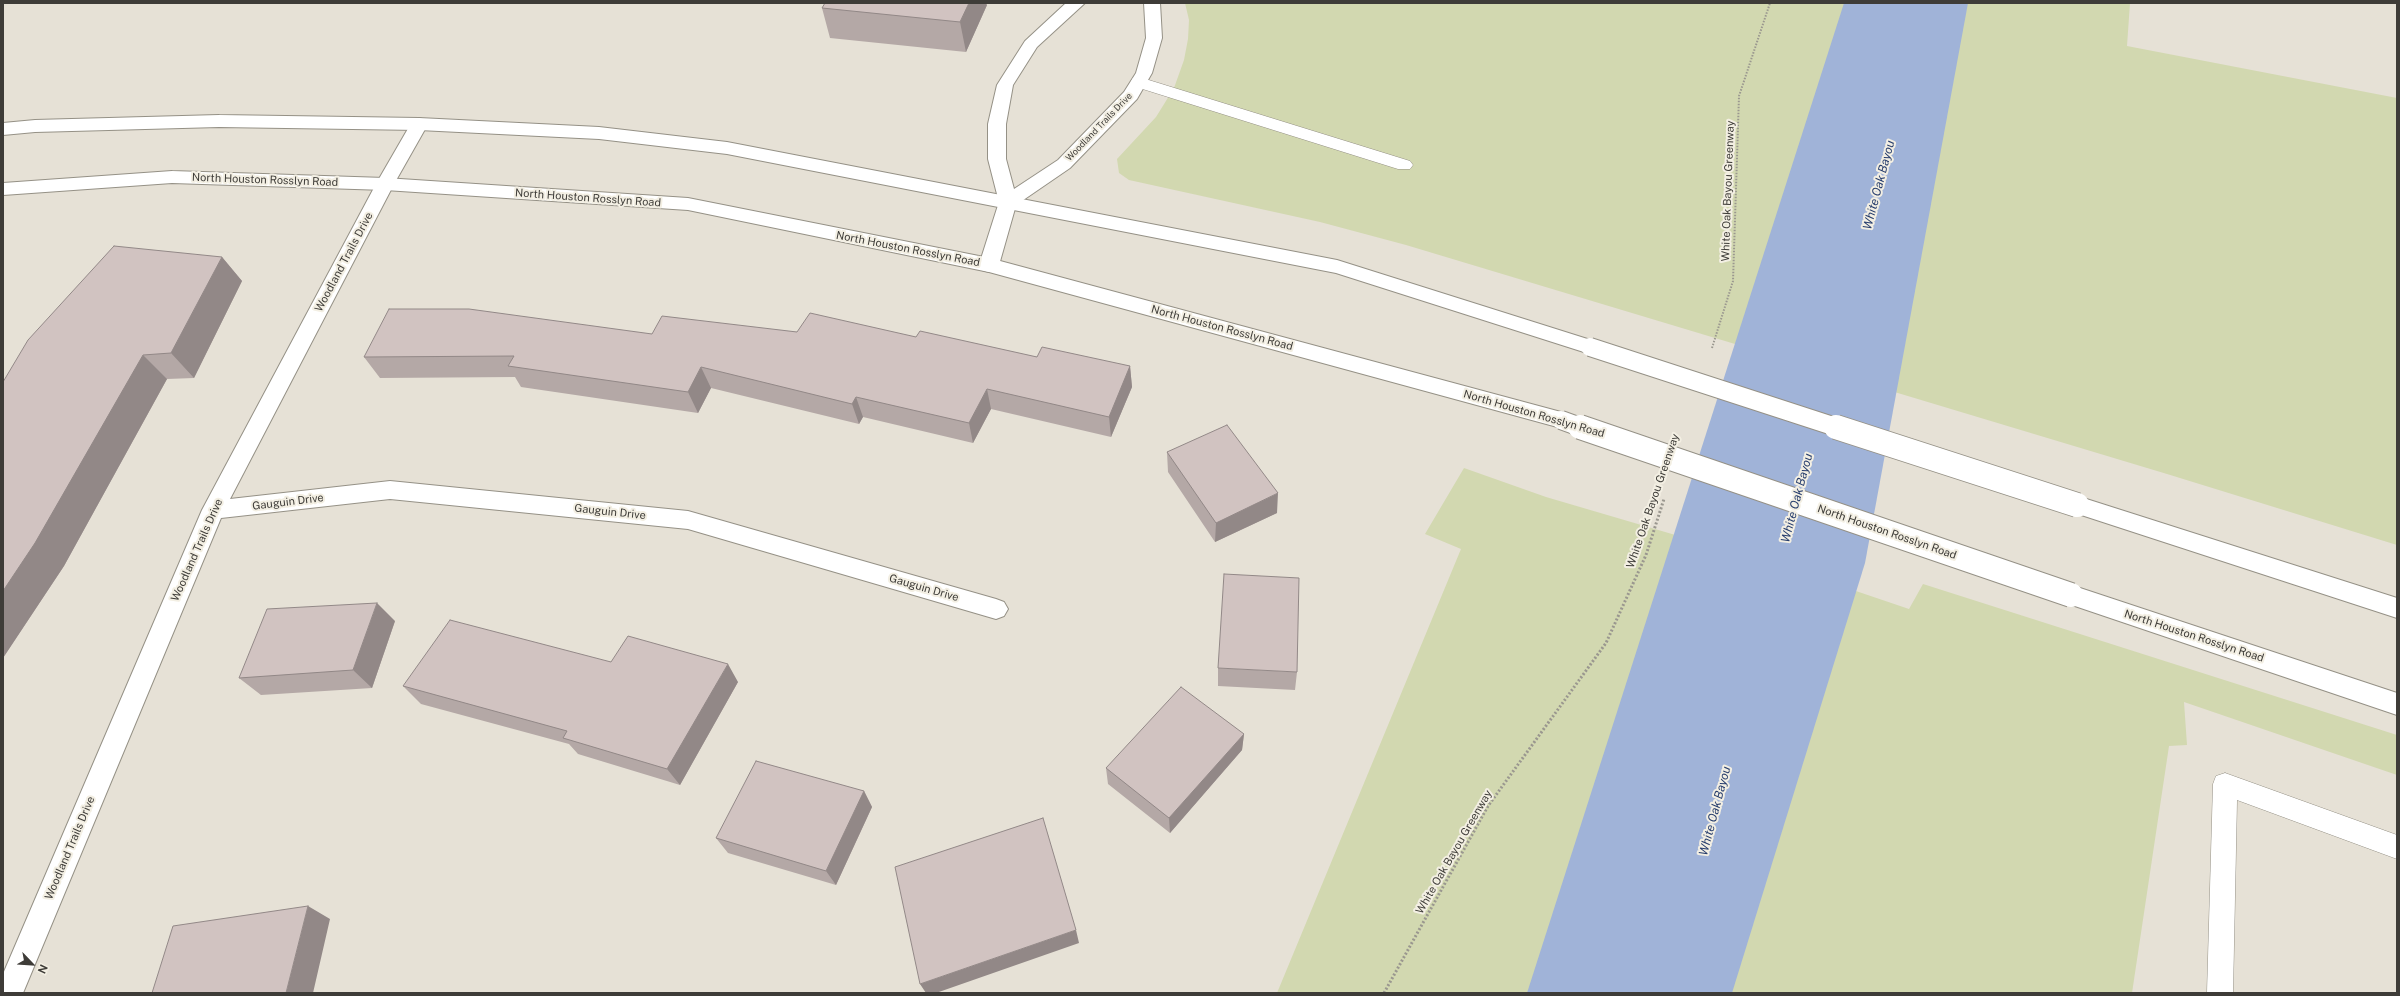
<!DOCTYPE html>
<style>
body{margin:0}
#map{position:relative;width:2400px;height:996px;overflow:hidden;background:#e6e1d6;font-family:"Public Sans",sans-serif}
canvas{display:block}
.frame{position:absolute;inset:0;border:4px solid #3e3c38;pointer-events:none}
.north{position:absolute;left:12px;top:944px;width:40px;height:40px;-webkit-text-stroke:3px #f3efe3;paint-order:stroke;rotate:115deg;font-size:11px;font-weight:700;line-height:16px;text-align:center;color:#3e3c38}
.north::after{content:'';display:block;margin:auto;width:14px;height:18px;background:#3e3c38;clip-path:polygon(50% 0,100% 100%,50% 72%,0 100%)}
</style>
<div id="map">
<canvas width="2400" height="996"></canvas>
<div class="frame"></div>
<div class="north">N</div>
</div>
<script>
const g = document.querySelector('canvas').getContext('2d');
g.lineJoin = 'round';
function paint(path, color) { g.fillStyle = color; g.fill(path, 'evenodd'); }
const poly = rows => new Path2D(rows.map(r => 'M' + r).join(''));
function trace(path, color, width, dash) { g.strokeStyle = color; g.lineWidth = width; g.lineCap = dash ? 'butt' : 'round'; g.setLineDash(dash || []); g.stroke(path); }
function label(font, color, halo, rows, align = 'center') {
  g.font = font + ' "Public Sans",sans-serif'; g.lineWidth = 4; g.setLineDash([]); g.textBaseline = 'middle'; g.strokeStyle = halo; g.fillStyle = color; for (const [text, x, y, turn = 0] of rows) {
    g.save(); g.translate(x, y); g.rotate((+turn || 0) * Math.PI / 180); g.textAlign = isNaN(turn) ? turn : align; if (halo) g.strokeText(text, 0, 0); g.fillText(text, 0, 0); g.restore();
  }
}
const green = poly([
 [1185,3,2130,3,2127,46,2397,98,2397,545,2167,474,1406,245,1320,222,1129,180,1119,173,1117,159,1156,117,1174,88,1184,60,1188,39,1189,20],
 [1464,468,1546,497,1791,569,1909,609,1923,584,2397,735,2397,775,2184,702,2187,745,2169,746,2132,993,1277,993,1461,549,1425,534]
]);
const water = poly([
 [1844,3,1968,3,1865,563,1732,993,1527,993]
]);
const pathFar1 = poly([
 [1712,348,1733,281,1739,96,1770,3]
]);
const path = poly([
 [1384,993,1488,806,1606,643,1646,555,1664,499]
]);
const service = poly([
 [1139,77,1410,161,1413,165,1410,169,1398,169,1133,86,1131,82,1133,78,1139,77],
 [2225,773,2397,835,2397,859,2237,800,2233,993,2207,993,2213,784,2216,776,2225,773]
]);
const minor = poly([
 [1066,3,1085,3,1037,47,1013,85,1006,124,1006,159,1014,189,1058,160,1124,92,1136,73,1146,38,1144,3,1160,3,1162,38,1152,73,1137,99,1070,168,1016,205,999,265,996,270,989,272,982,270,979,265,999,202,988,159,988,124,997,85,1025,41,1066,3],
 [419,118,425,120,428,124,394,184,230,499,390,481,688,511,996,599,1004,602,1008,609,1004,616,996,619,688,529,390,499,221,518,23,993,3,993,3,974,202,510,376,184,413,120,419,118]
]);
const primary = poly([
 [219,115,419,118,599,127,727,142,1337,260,1597,342,1600,347,1597,352,1590,354,1336,273,727,154,599,139,419,130,219,127,35,132,3,135,3,123,35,120,219,115],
 [172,171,385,178,688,198,989,258,1561,412,1568,414,1572,420,1568,426,1561,428,989,272,688,210,385,190,172,183,3,195,3,183,172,171],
 [2077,496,2397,598,2397,618,2069,511,2066,505,2069,499,2077,496],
 [2071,585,2397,693,2397,715,2063,602,2059,595,2063,588,2071,585]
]);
const primaryBridgeFar1 = poly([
 [1590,347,1839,428],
 [1561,420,1583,428]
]);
const primaryBridge = poly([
 [1580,427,2071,595],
 [1836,427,2077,505]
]);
const wall = poly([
 [987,5,966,52,830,38,822,8],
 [222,257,242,281,194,378,167,379,64,566,3,658,3,382],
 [797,332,916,337,1037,357,1130,366,1132,387,1111,437,991,409,973,443,863,417,859,424,711,388,698,413,521,387,515,377,380,378,364,357,652,334],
 [1167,452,1277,513,1215,542,1168,472],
 [395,621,372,688,261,695,239,678],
 [611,662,738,682,680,785,578,754,569,744,421,704,403,686],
 [1218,668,1297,672,1295,690,1218,686],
 [1244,734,1242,750,1170,833,1108,784,1106,768],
 [864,791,872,807,836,885,728,853,716,838]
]);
const shadedWall = poly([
 [969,3,986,3,987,5,966,52,960,22],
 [222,257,242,281,194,378,171,353],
 [143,355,167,379,64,566,3,658,3,591],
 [1130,366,1132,387,1111,437,1109,417],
 [701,367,711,388,698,413,688,392],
 [987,389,991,409,973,443,969,423],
 [856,397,863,417,859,424,852,404],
 [1278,493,1277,513,1215,542,1216,523],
 [377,603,395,621,372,688,353,670],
 [728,664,738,682,680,785,667,769],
 [1244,734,1242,750,1170,833,1169,818],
 [864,791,872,807,836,885,826,871],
 [308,906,330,919,313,993,286,993],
 [1076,930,1079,943,936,993,926,993,920,984]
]);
const building = poly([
 [825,3,969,3,960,22,822,8,825,3],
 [114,246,222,257,171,353,143,355,35,543,3,591,3,382,28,340,114,246],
 [389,309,469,309,652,334,662,316,797,332,810,313,916,337,920,331,1037,357,1042,347,1130,366,1109,417,987,389,969,423,856,397,852,404,701,367,688,392,508,366,514,356,364,357,389,309],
 [1227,425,1278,493,1216,523,1167,452,1227,425],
 [1224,574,1299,578,1297,672,1218,668,1224,574],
 [377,603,353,670,239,678,267,609,377,603],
 [450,620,611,662,628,636,728,664,667,769,563,738,567,731,403,686,450,620],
 [1181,687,1244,734,1169,818,1106,768,1181,687],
 [756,761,864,791,826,871,716,838,756,761],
 [1043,818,1076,930,920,984,895,867,1043,818],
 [308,906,286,993,152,993,173,926,308,906]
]);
const farStreetnames = [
 ["Woodland Trails Drive",1099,127,-46]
];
const streetNames = [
 ["North Houston Rosslyn Road",265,180,2],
 ["White Oak Bayou Greenway",1728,191,-88],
 ["North Houston Rosslyn Road",588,198,4],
 ["North Houston Rosslyn Road",908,249,11],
 ["Woodland Trails Drive",344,262,-62],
 ["North Houston Rosslyn Road",1222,328,15],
 ["North Houston Rosslyn Road",1534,414,16],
 ["White Oak Bayou Greenway",1653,501,-71],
 ["Gauguin Drive",288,502,-7],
 ["Gauguin Drive",610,512,6],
 ["North Houston Rosslyn Road",1887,532,19],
 ["Woodland Trails Drive",197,550,-66],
 ["Gauguin Drive",924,588,16],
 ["North Houston Rosslyn Road",2194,636,18],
 ["Woodland Trails Drive",70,848,-67],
 ["White Oak Bayou Greenway",1454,852,-60]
];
const waterNames = [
 ["White Oak Bayou",1879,185,-75],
 ["White Oak Bayou",1797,498,-75],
 ["White Oak Bayou",1715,811,-75]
];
paint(green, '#d2d8b0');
paint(water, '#a0b3d8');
trace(service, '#959186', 1);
trace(minor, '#959186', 2);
trace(primary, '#959186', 2);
trace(pathFar1, '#9a978f', 2, [1.5, 1.5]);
trace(path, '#9a978f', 3, [2, 2]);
paint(service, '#fff');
paint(minor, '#fff');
paint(primary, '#fff');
trace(primaryBridgeFar1, '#959186', 20, []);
trace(primaryBridge, '#959186', 26, []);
trace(primaryBridgeFar1, '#fff', 18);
trace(primaryBridge, '#fff', 24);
paint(wall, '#b4a8a6');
paint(shadedWall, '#928887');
paint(building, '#d1c3c1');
trace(building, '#928887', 1);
label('9px', '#3e3c38', '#f3efe3', farStreetnames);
label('11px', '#3e3c38', '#f3efe3', streetNames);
label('italic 12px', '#253c6c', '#f3efe3', waterNames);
</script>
